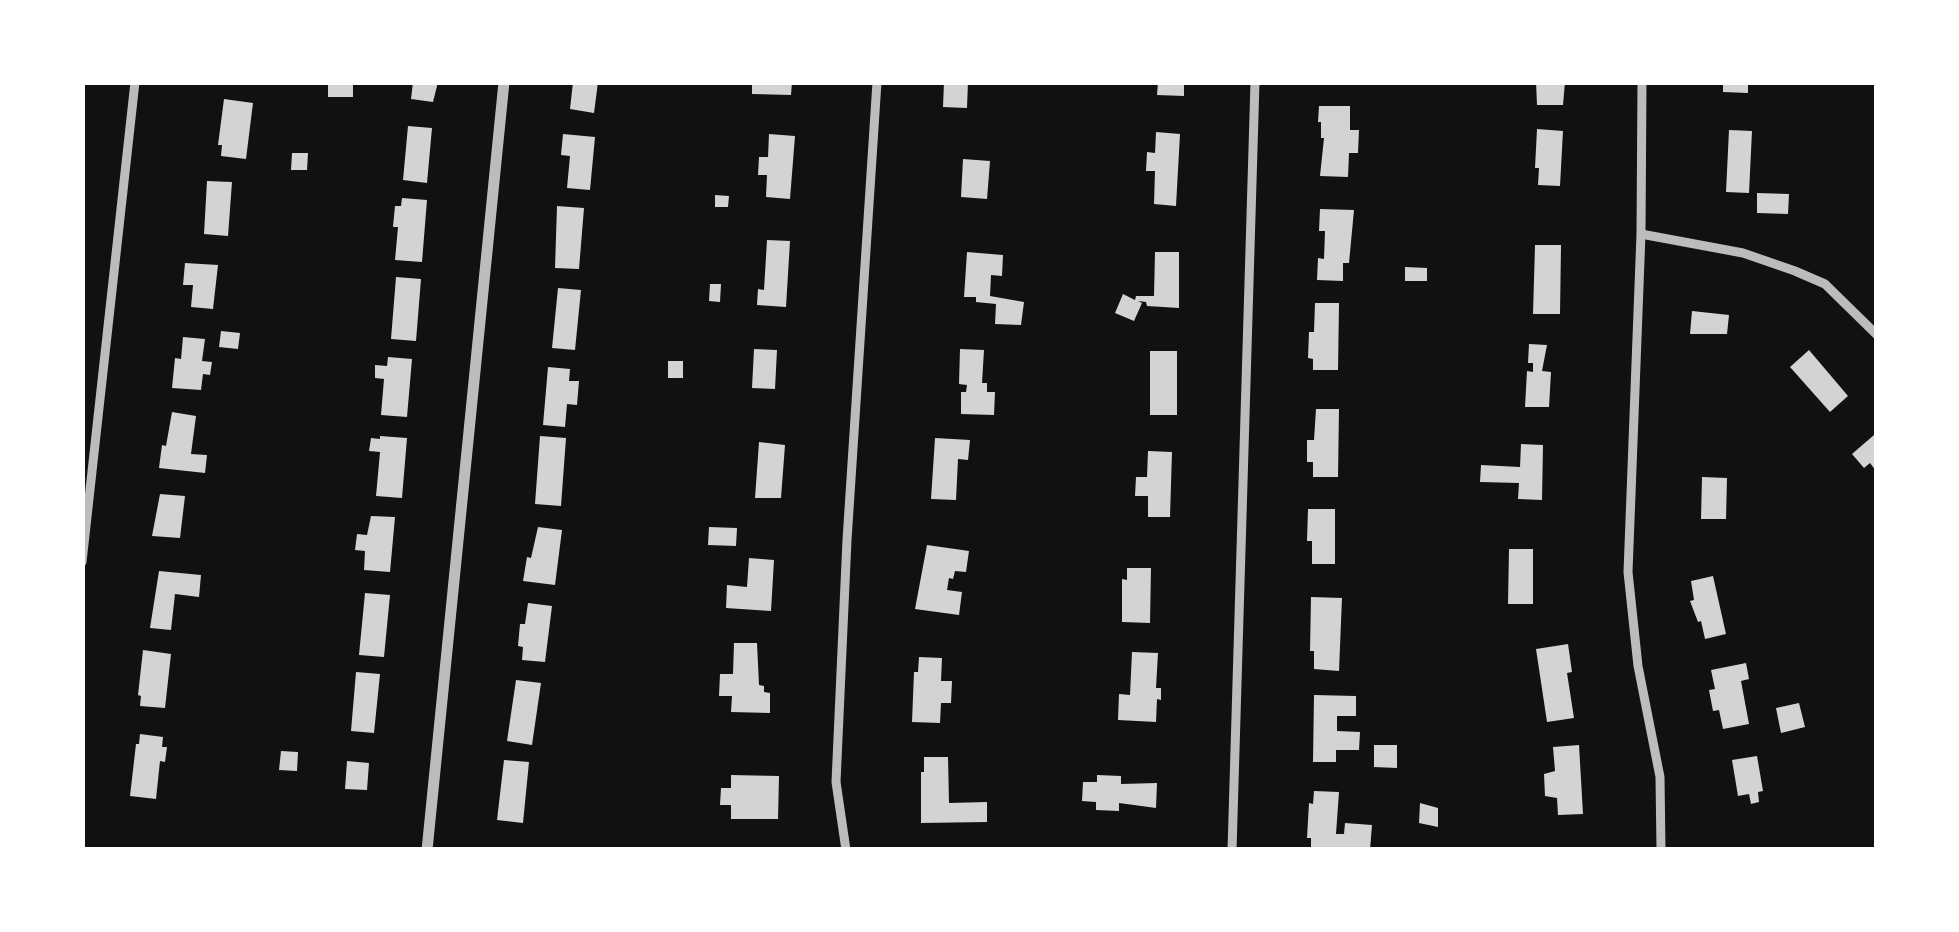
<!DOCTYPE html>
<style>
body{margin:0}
#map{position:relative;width:1959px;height:932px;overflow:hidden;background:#111;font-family:"Asap Condensed",sans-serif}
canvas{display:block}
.frame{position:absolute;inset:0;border:85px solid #fff;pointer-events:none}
</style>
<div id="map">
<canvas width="1959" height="932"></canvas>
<div class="frame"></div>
</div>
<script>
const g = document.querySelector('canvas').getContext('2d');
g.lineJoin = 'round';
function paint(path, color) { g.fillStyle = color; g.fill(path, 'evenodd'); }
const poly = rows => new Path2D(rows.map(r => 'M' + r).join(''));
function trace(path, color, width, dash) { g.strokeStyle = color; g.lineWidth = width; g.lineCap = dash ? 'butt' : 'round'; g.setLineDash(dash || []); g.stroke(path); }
const building = poly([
 [346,82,353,85,353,97,328,97,328,84],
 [413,82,438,82,433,102,411,99],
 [573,82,598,82,594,113,570,109],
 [752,82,792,82,791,95,752,94],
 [944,82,968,82,967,108,943,107],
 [1158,82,1184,82,1184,96,1157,95],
 [1536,82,1565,82,1563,105,1537,105],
 [1723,82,1748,82,1748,93,1723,92],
 [224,99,253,103,246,159,221,156,222,145,218,145],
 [1319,106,1350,106,1350,130,1359,130,1358,153,1349,153,1348,177,1320,176,1324,138,1321,138,1321,122,1318,122],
 [408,126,432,128,427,183,403,180],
 [1537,129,1563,131,1560,186,1538,185,1539,168,1535,168],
 [1729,130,1752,131,1749,193,1726,192],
 [1156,132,1180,134,1176,206,1154,204,1155,171,1146,171,1147,152,1155,153],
 [563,134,595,137,590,190,567,188,570,156,561,155],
 [769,134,795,136,790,199,766,197,767,175,758,175,759,157,768,157],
 [292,153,308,153,307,170,291,170],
 [963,159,990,161,987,199,961,197],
 [207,181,232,182,228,236,204,234],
 [1757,193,1789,194,1788,214,1757,213],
 [715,195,729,196,728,207,715,207],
 [402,198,427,200,422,262,395,260,398,227,393,227,395,206,401,206],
 [557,206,584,208,579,269,555,268],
 [1320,209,1354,210,1349,263,1343,263,1343,281,1317,280,1318,258,1324,259,1325,231,1319,231],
 [767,240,790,241,786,307,757,305,758,289,764,290],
 [1535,245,1561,245,1560,314,1533,314],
 [967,252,1003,255,1002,276,991,275,990,296,1024,302,1021,325,995,324,996,304,976,302,976,297,964,297],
 [1155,252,1179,252,1179,308,1147,306,1146,302,1138,301,1142,303,1134,321,1115,313,1123,294,1135,300,1136,296,1154,296],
 [185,263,218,265,213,309,191,307,193,285,183,285],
 [1405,267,1427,268,1427,281,1405,281],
 [396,277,421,279,416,341,391,339],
 [710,284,721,284,720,302,709,301],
 [558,288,581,290,575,350,552,348],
 [1315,303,1339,303,1338,370,1313,370,1313,359,1308,358,1309,332,1314,332],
 [1692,311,1729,315,1727,334,1690,334],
 [221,331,240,333,238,349,219,347],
 [183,337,205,339,202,361,212,362,210,375,203,374,201,390,172,388,175,358,181,359],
 [1529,344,1547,345,1542,371,1551,372,1549,407,1525,407,1527,371,1533,372,1533,363,1528,363],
 [754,349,777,350,775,389,752,388],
 [960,349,984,350,982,383,987,383,987,392,995,392,994,415,961,414,961,392,966,392,967,385,959,384],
 [1809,350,1848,396,1830,412,1790,367],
 [1150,351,1177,351,1177,415,1150,415],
 [388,357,412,359,407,417,381,415,384,379,375,378,375,365,387,366],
 [668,361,683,361,683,378,668,378],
 [548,367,570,369,569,381,579,381,577,405,567,404,565,427,543,425],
 [1316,409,1339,409,1338,477,1313,477,1313,462,1307,462,1307,440,1314,440],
 [172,412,196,416,191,454,207,455,205,473,159,468,162,445,166,446],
 [1874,435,1876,437,1876,471,1870,463,1864,468,1852,454],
 [380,436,407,438,402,498,376,496,380,452,369,451,371,438,380,439],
 [540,436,566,438,561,506,535,504],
 [935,438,970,440,968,460,958,459,956,500,931,499],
 [759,442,785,445,781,498,755,498],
 [1521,444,1543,445,1542,500,1518,499,1519,483,1480,482,1481,465,1520,467],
 [1148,451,1172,452,1170,517,1148,517,1148,496,1135,496,1136,477,1147,477],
 [1702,477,1727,478,1726,519,1701,519],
 [160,494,185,496,180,538,152,536],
 [1308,509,1335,509,1335,564,1312,564,1312,541,1307,541],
 [371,516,395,517,390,572,364,570,365,551,355,550,357,534,367,535],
 [538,527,562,530,555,585,523,581,527,557,531,558],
 [709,527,737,528,736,546,708,545],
 [927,545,969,551,966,572,955,571,953,579,949,578,947,590,962,592,959,615,915,609],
 [1509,549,1533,549,1533,604,1508,604],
 [749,558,774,560,771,611,726,608,727,585,747,587],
 [1127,568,1151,568,1150,623,1122,622,1122,579,1127,580],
 [159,571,201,575,199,597,175,594,171,630,150,628],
 [1713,576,1726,634,1705,639,1701,621,1698,622,1690,601,1694,600,1691,581],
 [365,593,390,595,384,657,359,655],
 [1311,597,1342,598,1339,671,1314,669,1314,651,1310,651],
 [528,603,552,606,545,662,522,660,523,647,518,646,520,624,525,624],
 [734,643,757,643,759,685,764,686,764,692,770,693,770,713,731,712,732,696,719,696,720,674,733,674],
 [1568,644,1572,672,1567,673,1574,718,1547,722,1536,649],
 [143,650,171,654,165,708,140,706,141,696,138,695],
 [1132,652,1158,653,1156,688,1161,688,1161,700,1157,699,1156,722,1118,720,1119,694,1130,695],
 [919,657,942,658,941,681,952,681,951,703,941,703,940,723,912,722,914,672,918,672],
 [1746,663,1749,679,1741,681,1749,724,1723,729,1719,710,1713,711,1709,690,1715,689,1711,670],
 [356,672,380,674,374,733,351,731],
 [516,680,541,683,532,745,507,741],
 [1314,695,1356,696,1356,716,1337,716,1337,731,1360,732,1359,750,1336,750,1336,762,1313,762],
 [1799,703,1805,727,1781,733,1776,708],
 [140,734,163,737,162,747,167,747,165,762,160,761,156,799,130,796,136,744,139,744],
 [1374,745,1397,745,1397,768,1374,767],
 [1579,745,1583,814,1558,815,1557,798,1545,796,1544,774,1555,771,1553,747],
 [281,751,298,752,297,771,279,770],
 [1757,756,1763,791,1758,792,1759,802,1751,804,1749,794,1738,796,1732,760],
 [924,757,948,757,949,803,987,802,987,822,921,823,921,772,924,772],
 [504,760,529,762,523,823,497,820],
 [347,761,369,763,367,790,345,789],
 [731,775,779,776,778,819,731,819,731,805,720,805,721,788,731,788],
 [1097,775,1121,776,1121,784,1157,783,1156,808,1119,803,1119,811,1096,810,1096,802,1082,801,1083,782,1097,782],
 [1314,791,1339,792,1336,834,1344,834,1345,823,1372,825,1370,850,1311,850,1311,838,1307,838,1309,803,1313,804],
 [1420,803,1438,808,1438,827,1419,823]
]);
const minor = poly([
 [1642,82,1641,234,1628,572,1638,666,1660,777,1661,850],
 [1641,234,1743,253,1795,271,1825,284,1876,334],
 [82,562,135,82],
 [846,850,836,782,847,540,877,82],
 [1232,850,1255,82]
]);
const tertiary = poly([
 [427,850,504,82]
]);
paint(building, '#d3d3d3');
trace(minor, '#bcbcbc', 9);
trace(tertiary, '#bcbcbc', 11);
</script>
